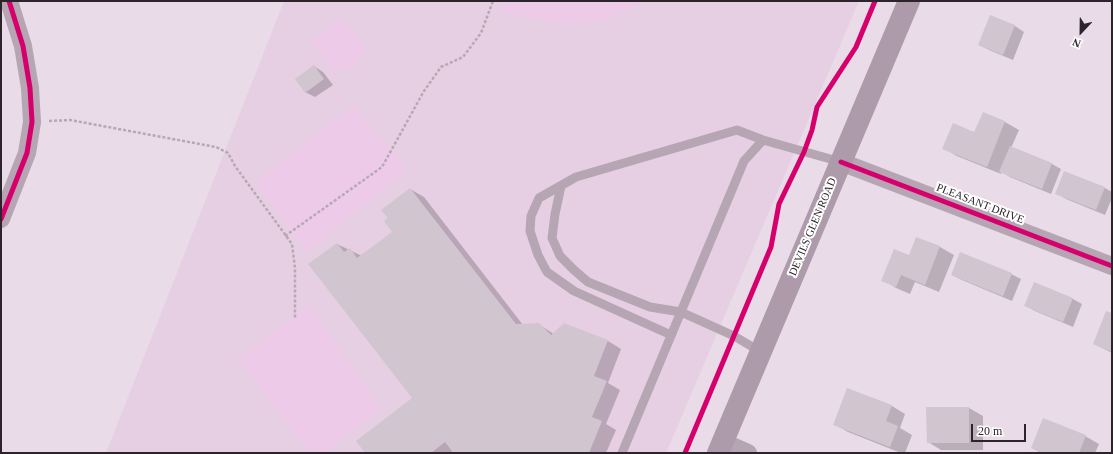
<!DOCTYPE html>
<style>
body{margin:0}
#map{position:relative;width:1113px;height:454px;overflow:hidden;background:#e9dbe7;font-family:"Times New Roman",serif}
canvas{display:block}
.frame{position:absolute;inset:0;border:2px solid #2d232b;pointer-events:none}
.north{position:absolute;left:1061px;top:12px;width:40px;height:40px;-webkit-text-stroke:3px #fff;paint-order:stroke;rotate:202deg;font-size:11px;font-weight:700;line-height:16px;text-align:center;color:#2d232b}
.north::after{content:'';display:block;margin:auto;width:14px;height:18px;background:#2d232b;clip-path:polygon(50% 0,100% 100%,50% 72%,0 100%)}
.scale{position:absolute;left:971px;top:424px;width:55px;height:18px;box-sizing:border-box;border:2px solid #2d232b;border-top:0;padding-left:5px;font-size:12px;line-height:14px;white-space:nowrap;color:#2d232b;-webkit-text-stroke:3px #fff;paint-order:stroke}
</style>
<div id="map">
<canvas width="1113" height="454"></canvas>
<div class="frame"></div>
<div class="north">N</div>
<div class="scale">20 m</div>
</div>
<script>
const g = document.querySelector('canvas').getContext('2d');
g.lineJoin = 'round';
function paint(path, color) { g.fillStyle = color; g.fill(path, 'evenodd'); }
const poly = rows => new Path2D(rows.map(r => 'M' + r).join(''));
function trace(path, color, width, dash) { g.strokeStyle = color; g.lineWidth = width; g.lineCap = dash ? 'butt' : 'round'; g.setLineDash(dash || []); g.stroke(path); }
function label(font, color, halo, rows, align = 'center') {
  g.font = font + ' "Times New Roman",serif'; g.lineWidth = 4; g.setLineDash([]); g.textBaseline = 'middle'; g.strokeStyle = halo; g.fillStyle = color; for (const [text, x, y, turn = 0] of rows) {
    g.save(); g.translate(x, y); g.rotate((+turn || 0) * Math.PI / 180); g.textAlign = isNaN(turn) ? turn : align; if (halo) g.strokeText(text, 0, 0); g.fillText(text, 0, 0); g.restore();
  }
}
const built = poly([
 [284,1,859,1,666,453,106,453]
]);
const green = poly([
 [505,1,641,1,634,7,602,21,566,25,501,11],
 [342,17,366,48,355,65,334,72,310,41],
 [354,105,407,170,307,252,255,182],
 [309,305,381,409,323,453,310,453,238,360]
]);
const shadow = poly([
 [991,16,1015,26,1024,32,1013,60,989,50,979,45],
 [314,66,323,72,333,85,315,97,305,92],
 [983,113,1005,122,1019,130,1011,148,1052,164,1061,169,1051,194,1010,177,1002,172,1001,174,957,156,943,148,975,133],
 [1105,188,1112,192,1112,198,1105,215,1066,199,1056,193],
 [410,189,424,197,523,325,538,324,554,334,564,324,608,341,621,349,608,383,620,390,606,424,616,430,606,453,366,453,413,398,337,244,362,256,393,232,390,218],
 [917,238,940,247,954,255,939,292,915,282,910,294,896,288,883,280,910,256],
 [1011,274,1021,279,1012,301,962,280,952,275],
 [1035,284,1073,299,1082,304,1073,327,1035,311,1026,306],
 [1112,314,1112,353,1094,344],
 [848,389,892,406,905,414,900,428,912,435,905,453,901,453,848,432,834,424],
 [969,408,983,416,983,450,941,450,928,442],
 [1085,436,1099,444,1095,453,1041,453,1032,448]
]);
const building = poly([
 [990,15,1015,25,1003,55,978,45],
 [314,65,324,79,305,93,295,79],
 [983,112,1005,121,987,167,942,149,953,123,974,132],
 [1010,146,1052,163,1042,189,999,172],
 [1064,171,1105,187,1096,210,1055,194],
 [410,188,516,324,539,323,551,335,564,323,608,340,594,376,607,381,592,417,602,421,589,453,451,453,452,451,445,442,431,453,365,453,356,441,412,398,308,264,337,243,344,252,350,248,357,258,392,232,384,221,388,218,381,210],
 [916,237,940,246,925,285,901,275,896,287,881,281,894,249,909,255],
 [960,252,1012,273,1003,296,951,275],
 [1034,282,1073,298,1063,322,1024,306],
 [1106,311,1112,313,1112,352,1093,344],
 [847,388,892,405,886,421,898,426,890,447,833,425],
 [926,407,969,407,969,443,927,443],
 [1043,418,1086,435,1079,453,1043,453,1031,448]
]);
const path = poly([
 [49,121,70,120,216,147,228,153,235,166,292,244,295,268,295,318],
 [285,236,382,167,424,91,441,67,463,57,481,33,493,1]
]);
const service = poly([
 [561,186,555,214,552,238,560,256,574,270,588,282,650,307,681,312,734,336,761,352],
 [671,335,574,291,547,272,538,255,530,231,531,216,539,198,576,177,737,130,763,140,841,162],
 [622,453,744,161,763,140]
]);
const minor = poly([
 [841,162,1112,266],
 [1,219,27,153,32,122,30,88,23,46,9,1],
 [723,442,748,453]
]);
const secondary = poly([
 [718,453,909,1]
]);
const cycleway = poly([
 [841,162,1112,266],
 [1,219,27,153,32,122,30,88,23,46,9,1],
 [685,453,771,247,779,204,804,152,812,130,817,107,856,47,875,1]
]);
const streetNames = [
 ["PLEASANT DRIVE",980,204,21],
 ["DEVILS GLEN ROAD",813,227,-67]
];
paint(built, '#e7cfe3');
paint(green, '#eecae9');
paint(shadow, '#0003');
paint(building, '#d1c6cf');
trace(path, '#b5a9b3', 2.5, [3, 2]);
trace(service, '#b6a5b3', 9);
trace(minor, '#b6a5b3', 18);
trace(secondary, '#ad9aaa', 22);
trace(cycleway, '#d6006c', 5);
label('11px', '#2d232b', '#fff', streetNames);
</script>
